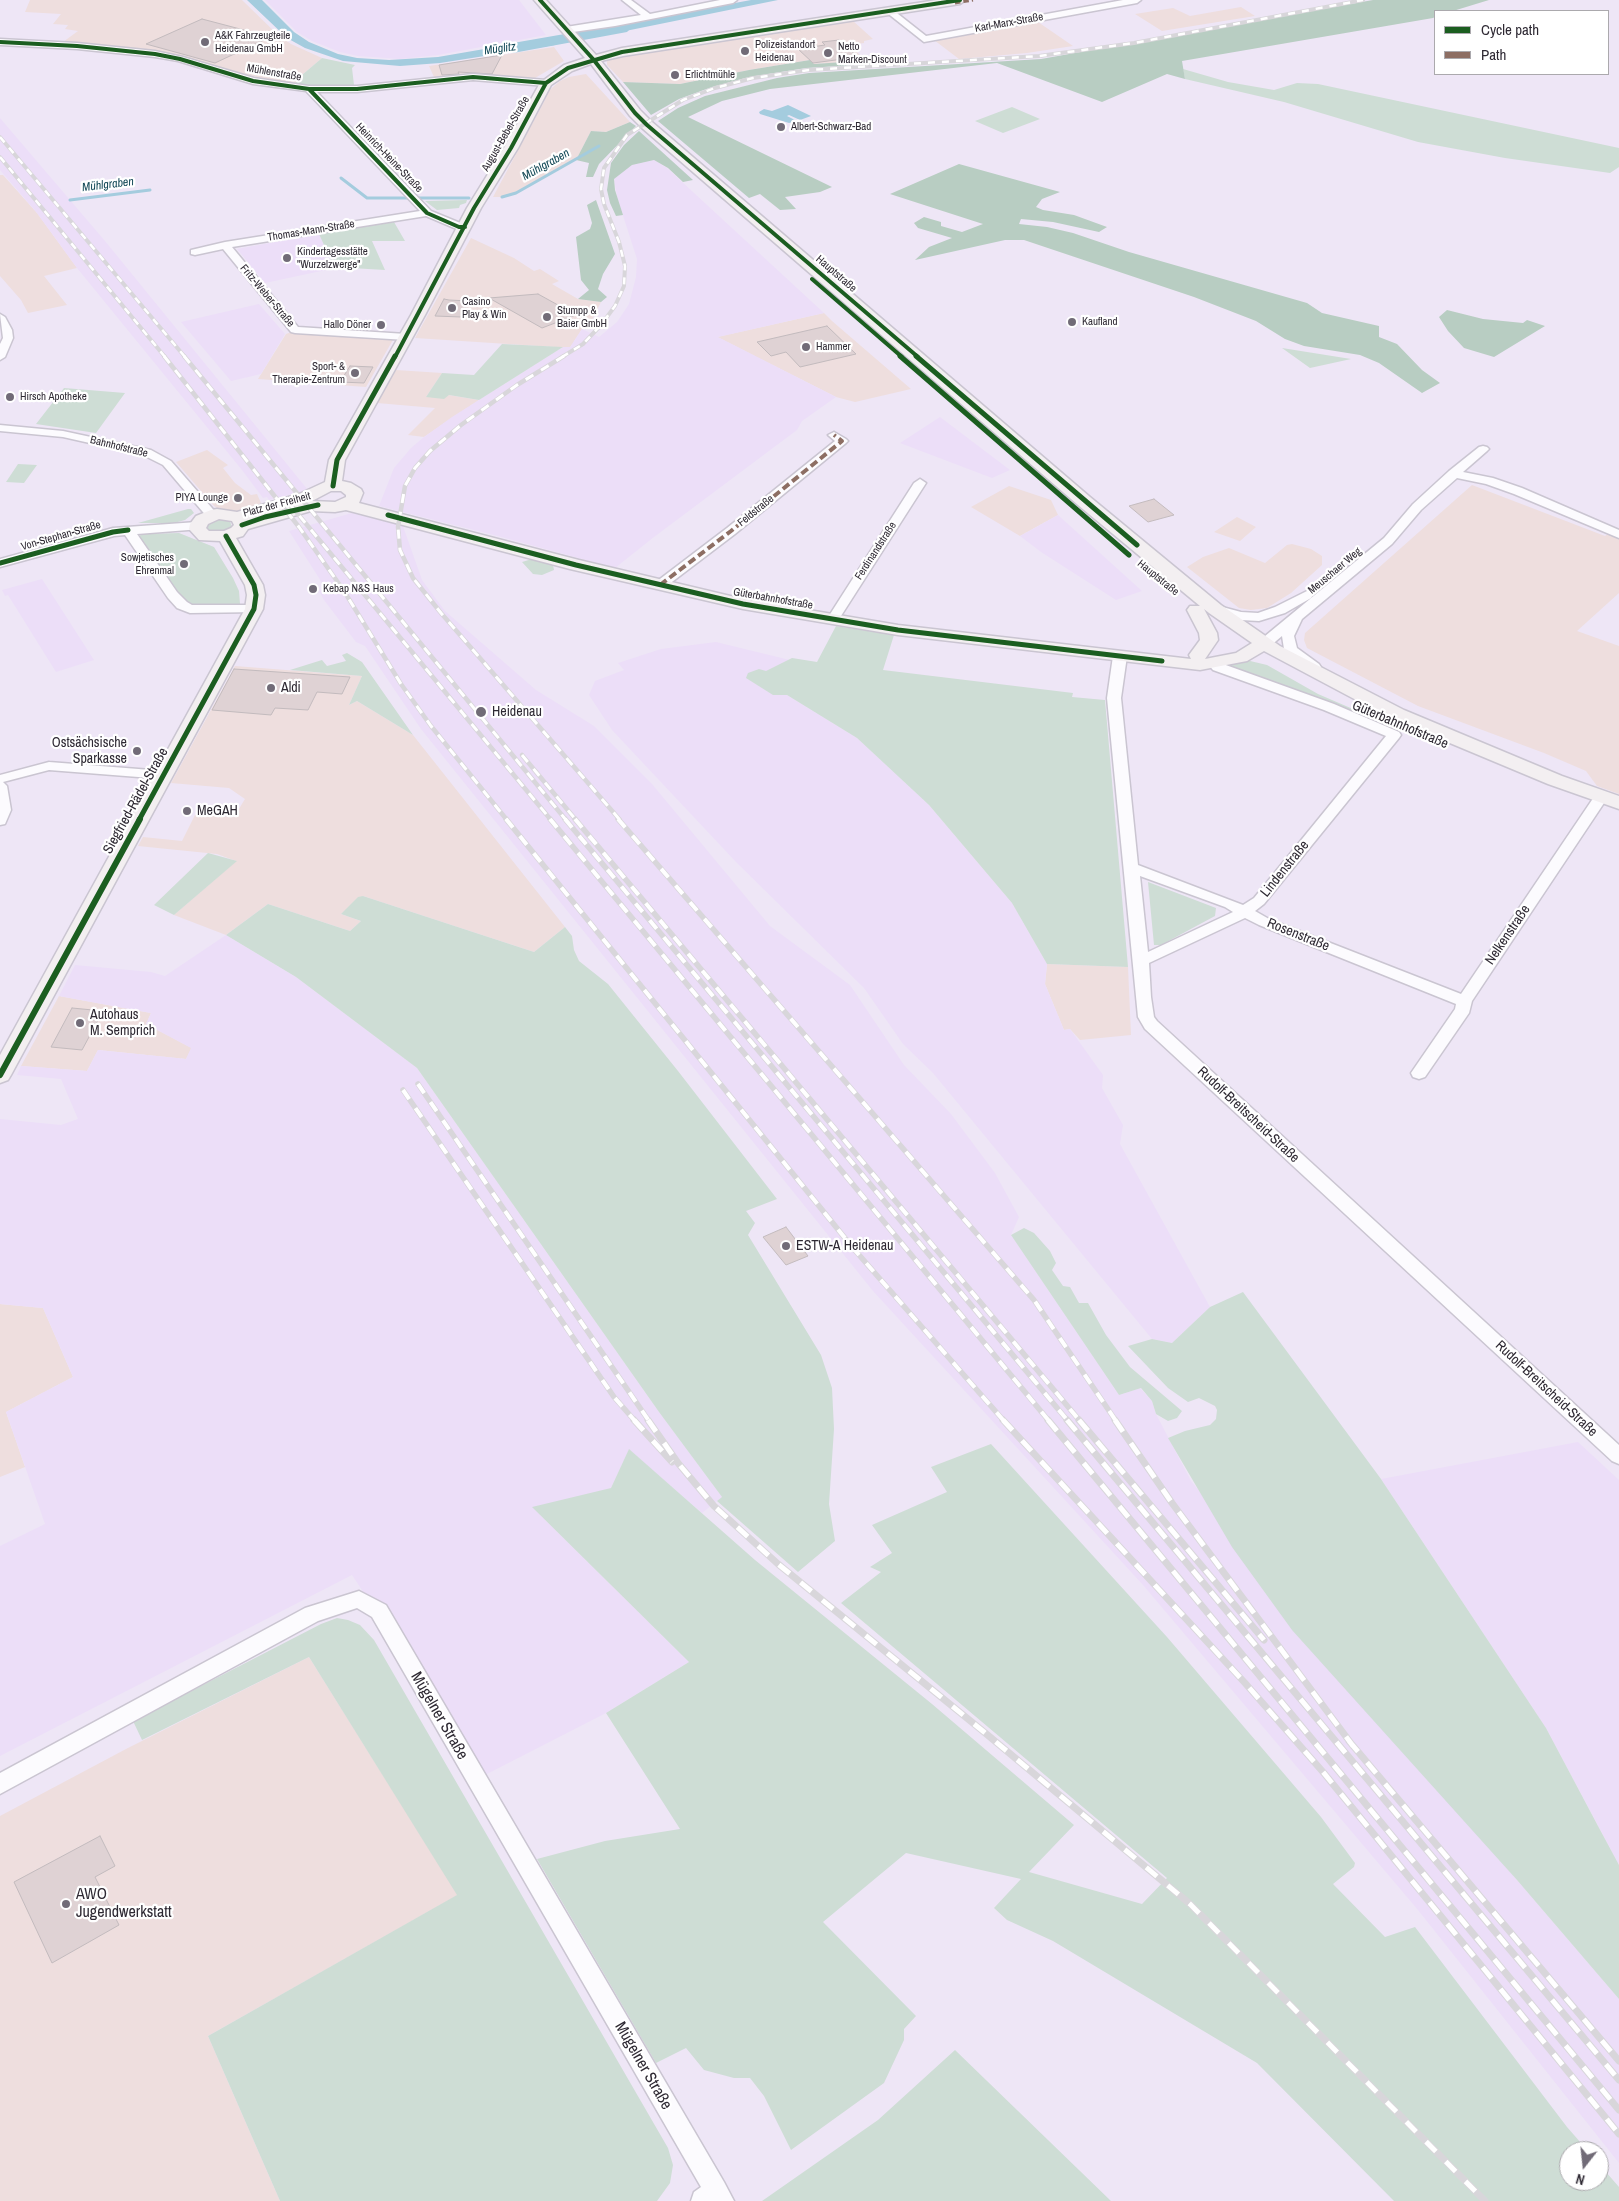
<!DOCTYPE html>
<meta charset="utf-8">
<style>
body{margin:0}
#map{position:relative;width:1619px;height:2201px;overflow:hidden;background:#eee6f6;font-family:"Archivo Narrow",sans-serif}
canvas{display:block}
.legend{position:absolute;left:1434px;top:10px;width:175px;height:65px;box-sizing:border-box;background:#fff;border:1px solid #aba9ad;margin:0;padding:6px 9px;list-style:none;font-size:15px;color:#2e2933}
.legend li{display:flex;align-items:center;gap:10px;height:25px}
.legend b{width:25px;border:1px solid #aba9ad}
.north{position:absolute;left:1559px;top:2141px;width:50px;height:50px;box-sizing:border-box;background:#fff;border:1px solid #aba9ad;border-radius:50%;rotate:196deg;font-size:14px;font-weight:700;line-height:20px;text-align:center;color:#2e2933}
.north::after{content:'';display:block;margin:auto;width:18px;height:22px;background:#716b77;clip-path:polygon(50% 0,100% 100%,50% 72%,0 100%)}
</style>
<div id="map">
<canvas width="1619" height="2201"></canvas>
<ul class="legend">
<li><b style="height:6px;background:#1b5e20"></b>Cycle path</li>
<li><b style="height:6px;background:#8d6e63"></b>Path</li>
</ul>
<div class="north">N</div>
</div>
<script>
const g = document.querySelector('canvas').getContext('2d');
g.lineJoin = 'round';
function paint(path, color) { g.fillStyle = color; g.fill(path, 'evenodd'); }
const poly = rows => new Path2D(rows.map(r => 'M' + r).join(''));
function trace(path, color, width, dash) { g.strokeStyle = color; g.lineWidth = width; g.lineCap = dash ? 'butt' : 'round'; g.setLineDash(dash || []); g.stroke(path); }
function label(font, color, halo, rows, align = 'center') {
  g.font = font + ' "Archivo Narrow",sans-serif'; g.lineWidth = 4.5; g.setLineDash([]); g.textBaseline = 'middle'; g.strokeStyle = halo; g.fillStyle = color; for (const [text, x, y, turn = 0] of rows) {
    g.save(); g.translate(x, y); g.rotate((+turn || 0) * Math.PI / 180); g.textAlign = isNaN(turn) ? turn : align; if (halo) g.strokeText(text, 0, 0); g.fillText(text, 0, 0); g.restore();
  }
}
const commercial = poly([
 [30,0,242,0,277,34,291,44,322,58,296,80,296,85,238,73,161,52,63,42,78,31,65,29,68,25,53,24,61,14,25,12],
 [1241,7,1255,16,1162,31,1135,14,1173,8,1190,16],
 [852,20,873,39,864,41,864,43,851,45,865,61,814,64,810,60,749,70,680,84,623,82,607,65,607,61,617,57],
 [1038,22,1073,46,1027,53,959,59,934,40],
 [554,47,564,61,535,78,478,74,434,77,429,66],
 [586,74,630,122,606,132,591,131,576,160,517,193,502,197,493,197,545,100,546,93,560,81,569,77],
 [0,175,3,175,37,213,77,268,44,276,67,305,28,313,21,300,0,276],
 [471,238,514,258,534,271,540,269,559,281,552,284,578,299,601,302,593,318,582,329,570,348,415,338],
 [824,313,832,321,911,389,855,402,836,397,717,337],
 [294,331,394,338,366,387,258,379,286,334],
 [396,370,442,373,426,397,449,395,479,400,424,437,408,435,435,408,377,403],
 [207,450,228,465,223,468,235,483,251,495,257,494,261,503,241,512,219,509,214,506,176,462],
 [1472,485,1605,536,1611,532,1619,536,1619,593,1577,631,1619,646,1619,794,1597,786,1586,771,1544,753,1418,706,1307,648,1304,640,1305,633],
 [1009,486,1051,500,1058,515,1020,536,971,507],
 [1237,517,1256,527,1240,541,1214,532],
 [1292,544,1311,549,1322,556,1322,565,1291,593,1267,608,1251,610,1239,608,1187,567,1203,557,1229,548,1265,563,1287,545],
 [235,666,362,676,349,705,357,701,413,735,565,927,534,952,363,896,341,914,361,921,350,931,268,904,226,935,174,915,236,861,217,854,138,846,143,837,182,841,195,815,234,817,245,799,229,788,171,783],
 [1047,964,1128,967,1131,1035,1080,1040,1070,1029,1064,1030,1045,984],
 [59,996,151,1013,146,1024,192,1048,186,1059,98,1050,87,1071,21,1066],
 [0,1304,43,1308,73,1377,6,1412,25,1467,0,1477],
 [309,1657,458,1895,208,2036,280,2201,0,2201,0,1816,126,1749]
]);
const built = poly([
 [265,0,519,0,546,35,438,55,400,59,358,56,340,52,312,41,297,32],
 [0,118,105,241,308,490,269,500,267,497,263,498,242,470,77,268,37,213,0,170],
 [654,160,667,168,824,313,718,337,836,397,802,421,797,430,654,537,615,568,498,536,379,506,394,468,411,448,424,437,452,417,563,347,570,347,582,329,599,337,617,322,629,304,636,277,637,259,617,197,614,178,632,165],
 [319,234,335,268,265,283,237,249],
 [259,304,285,334,261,374,231,381,181,322],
 [940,417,1010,470,992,478,900,443],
 [352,513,403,526,422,580,445,611,536,690,594,726,652,784,770,926,850,985,904,1065,951,1114,995,1173,1019,1217,1011,1235,1119,1395,1140,1388,1152,1401,1156,1414,1191,1481,1517,1880,1619,1999,1619,2163,1418,1910,1143,1585,873,1291,421,729,365,646,356,642,324,600,319,591,326,589,289,531],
 [1058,515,1142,591,1116,600,1041,552,1020,536],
 [42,579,94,660,56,672,8,595,5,596,2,590],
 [716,642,790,660,765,672,773,695,787,695,857,738,929,805,1012,903,1047,964,1045,984,1064,1030,1070,1029,1103,1075,1102,1088,1123,1125,1120,1144,1210,1307,1172,1343,1152,1339,933,1073,903,1044,864,988,736,862,612,730,589,695,595,681,624,670,618,663,661,649],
 [226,935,296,977,417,1068,659,1412,722,1497,702,1513,629,1450,611,1488,540,1515,689,1662,606,1713,485,1775,352,1575,0,1756,0,1546,45,1524,6,1412,73,1377,43,1308,0,1304,0,1119,61,1125,78,1119,61,1079,17,1075,21,1066,87,1071,98,1050,186,1059,191,1048,146,1024,151,1013,59,996,75,965,151,972,165,976],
 [1578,1442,1619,1480,1619,1865,1546,1728,1381,1479]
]);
const green = poly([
 [322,58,355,65,352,68,354,85,296,85,296,80],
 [1183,69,1228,82,1274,90,1297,83,1318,84,1619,148,1619,167,1610,173,1505,158,1418,142,1284,102,1185,79],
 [1012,107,1040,119,1003,133,975,121],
 [467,200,466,203,460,205,459,208,437,210,425,201],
 [394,222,405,241,372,241,385,270,334,267,319,234],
 [502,344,563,347,479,400,449,395,444,399,426,397,442,373,474,375],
 [1282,348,1351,359,1310,368],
 [64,388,125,393,96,433,36,424],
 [18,464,37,465,24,483,6,482],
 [188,509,191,509,194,513,185,520,174,523,138,523],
 [218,519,230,521,232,527,223,532,208,530,206,526,208,524],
 [179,533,214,547,233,578,239,591,240,604,234,607,193,606,183,603,138,537,142,534],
 [532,559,553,565,554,570,542,575,533,574,522,562],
 [836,626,894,635,883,670,1073,693,1072,697,1105,700,1128,967,1047,964,1012,903,929,805,857,738,787,695,773,695,746,678,748,673,759,669,766,671,792,658,817,662],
 [347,653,362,662,413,735,357,701,349,705,362,676,290,670,322,660,327,666,346,661,342,655],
 [1246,660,1267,665,1318,694,1404,731,1398,732,1331,704,1226,665],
 [208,853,237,861,174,915,154,905],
 [1148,882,1216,908,1215,916,1161,945,1154,945],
 [363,896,534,952,565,927,572,936,574,950,579,961,608,984,678,1071,777,1199,746,1211,755,1223,748,1235,821,1355,832,1388,834,1429,829,1504,835,1541,798,1572,717,1501,722,1497,659,1412,417,1068,296,977,226,935,268,904,350,931,361,921,341,914,358,897],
 [1024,1228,1034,1233,1050,1251,1056,1263,1052,1270,1063,1286,1070,1287,1079,1303,1088,1303,1106,1335,1130,1367,1182,1411,1177,1418,1168,1421,1156,1414,1152,1401,1141,1388,1119,1395,1011,1235],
 [1243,1292,1381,1479,1546,1728,1598,1826,1619,1865,1619,1999,1517,1880,1292,1630,1232,1547,1168,1438,1185,1431,1210,1425,1216,1419,1217,1410,1215,1406,1199,1398,1188,1402,1168,1388,1128,1346,1152,1339,1172,1343,1210,1307],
 [991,1444,1167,1637,1321,1817,1355,1863,1354,1867,1333,1884,1385,1937,1415,1927,1567,2127,1588,2151,1569,2151,1569,2181,1599,2181,1599,2164,1619,2187,1619,2201,1394,2201,1257,2063,1053,1941,1007,1920,994,1908,1021,1879,906,1853,823,1922,916,2016,904,2029,904,2040,884,2083,791,2150,764,2096,750,2078,734,2078,704,2070,686,2048,656,2063,537,1859,605,1841,680,1829,606,1713,689,1662,532,1507,611,1488,629,1449,755,1560,932,1704,1074,1825,1029,1872,1142,1904,1167,1878,841,1603,881,1572,870,1567,892,1553,872,1525,947,1492,931,1467],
 [337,1618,348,1620,360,1625,374,1640,668,2148,673,2165,670,2183,657,2201,280,2201,208,2036,457,1895,309,1657,142,1740,133,1721,321,1624],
 [955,2050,1111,2201,762,2201,878,2120]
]);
const forest = poly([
 [1373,0,1489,0,1453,11,1435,11,1435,17,1433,18,1182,61,1185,79,1167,74,1102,102,997,63,770,89,722,101,688,117,832,187,820,192,785,197,796,209,780,210,760,194,749,198,658,121,678,108,705,96,777,78,809,73,1041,59],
 [889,59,890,63,806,68,749,77,712,87,679,99,651,115,623,82,680,84,749,70,810,60,814,64],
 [630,122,636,126,599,164,593,177,586,177,589,163,576,160,591,131,606,132],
 [639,131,693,180,683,182,668,168,654,160,632,165,614,179,615,190,623,215,616,216,610,203,607,190,611,163,624,145],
 [959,164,1060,192,1042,199,1036,207,1043,210,1074,215,1107,227,1099,232,1053,222,1021,219,1019,224,1047,227,1073,233,1129,252,1307,303,1322,313,1379,326,1379,337,1397,344,1422,370,1440,383,1422,393,1379,363,1360,355,1304,346,1285,339,1256,321,1194,297,1024,240,1005,240,915,260,929,247,952,238,918,228,914,223,924,217,941,222,941,226,962,232,983,224,890,194],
 [596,200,615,254,603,274,598,289,607,297,601,302,578,299,589,290,581,280,576,237,590,229,592,223,587,205],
 [1447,310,1483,319,1523,323,1527,320,1545,326,1494,357,1464,348,1448,331,1439,317]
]);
const water = poly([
 [247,0,262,0,294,32,309,42,338,54,357,58,389,60,438,57,548,38,555,45,440,63,400,66,343,61,305,48,287,38],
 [751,0,778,0,586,39,579,32],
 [788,105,811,116,800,120,789,115,787,116,797,121,789,123,760,114,759,112,764,109,772,111]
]);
const stream = poly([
 [341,178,367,198,469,198],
 [502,197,516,193,599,146],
 [70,200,150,190]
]);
const river = poly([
 [622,24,627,26,630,29,627,32,513,53,508,51,505,48,508,45,513,43,622,24]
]);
const building = poly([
 [202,19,263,35,257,38,264,40,215,63,146,44,202,19],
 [839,40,858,57,813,63,798,49,825,45,822,42,839,40],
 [502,55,492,74,458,72,459,74,442,75,439,65,502,55],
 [538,294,576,315,542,328,489,298,538,294],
 [444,299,449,300,469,301,461,317,435,316,444,299],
 [827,326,856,354,800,367,786,352,771,356,757,342,827,326],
 [350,366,373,367,364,383,340,382,350,366],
 [1154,499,1174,515,1148,522,1129,506,1154,499],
 [234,669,350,677,342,694,317,692,308,710,275,708,271,715,212,710,234,669],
 [72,1008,103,1011,82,1050,51,1047,72,1008],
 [786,1227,808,1256,786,1265,763,1237,786,1227],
 [100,1836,115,1866,95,1877,119,1925,52,1963,14,1882,100,1836]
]);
const street = poly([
 [622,0,631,0,650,14,720,0,737,0,733,3,615,26,566,33,562,30,566,27,641,15,622,0],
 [1123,0,1141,0,1137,3,924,42,886,12,893,10,926,36,1123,0],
 [0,39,77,43,155,51,183,57,254,78,309,86,357,86,473,74,546,80,551,83,546,86,473,80,357,92,317,92,431,211,470,227,469,229,459,230,426,216,232,247,298,327,406,334,411,337,406,340,295,333,291,332,223,249,195,255,191,254,191,250,225,242,420,211,306,91,253,84,178,61,155,57,77,49,0,45,0,39],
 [0,314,5,317,12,330,13,338,5,357,0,360,0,344,3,338,0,314],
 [0,425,63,431,151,450,171,461,218,515,212,519,208,518,163,465,143,455,63,437,0,431,0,425],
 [834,432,846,439,848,441,846,443,735,534,664,588,656,588,654,585,656,582,727,528,835,441,828,435,834,432],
 [1483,446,1487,447,1489,449,1487,451,1463,472,1493,478,1522,488,1619,530,1619,538,1514,494,1486,484,1457,478,1421,510,1392,544,1302,619,1294,636,1297,648,1319,664,1321,667,1319,670,1309,670,1294,660,1284,649,1282,636,1269,647,1259,647,1257,644,1259,641,1384,538,1413,504,1449,471,1479,447,1483,446],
 [920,479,926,483,839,619,833,623,828,622,827,619,914,483,920,479],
 [197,522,201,523,203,526,201,529,137,534,177,592,187,602,192,605,254,605,259,606,260,609,259,612,190,613,177,608,168,598,125,535,114,536,0,567,0,559,113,528,197,522],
 [1307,591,1311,592,1313,595,1311,598,1285,613,1259,621,1241,620,1210,612,1209,609,1215,605,1241,612,1258,613,1275,607,1307,591],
 [1120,652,1127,656,1121,698,1138,865,1243,905,1254,898,1386,736,1324,710,1213,670,1207,663,1209,660,1219,660,1223,664,1334,704,1399,732,1401,735,1399,738,1264,904,1255,911,1269,919,1461,994,1596,794,1601,793,1608,797,1472,1001,1469,1013,1425,1077,1419,1079,1413,1077,1411,1073,1455,1009,1456,1004,1259,925,1245,918,1149,963,1151,997,1154,1017,1157,1021,1619,1445,1619,1464,1612,1461,1145,1029,1138,1017,1107,698,1113,656,1120,652],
 [1140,876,1225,907,1233,912,1148,952,1140,876],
 [49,762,164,771,171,775,164,779,49,770,3,782,7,786,11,810,5,824,0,825,0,775,49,762],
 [359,1591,386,1605,724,2182,734,2201,691,2201,694,2192,701,2187,372,1617,357,1608,318,1621,0,1794,0,1773,305,1608,359,1591]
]);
const secondary = poly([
 [534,0,546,0,596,55,622,48,937,0,966,0,960,4,623,56,601,61,640,110,652,122,1090,497,1221,605,1280,646,1404,710,1562,776,1619,796,1619,809,1548,784,1390,718,1264,651,1247,661,1200,670,898,635,743,609,570,569,346,510,335,512,311,511,248,529,243,536,236,538,263,585,265,595,263,609,11,1075,8,1080,0,1083,0,1055,245,609,247,595,245,585,220,541,199,540,189,529,190,524,196,516,211,510,217,509,237,512,299,494,325,482,329,460,411,315,467,208,504,148,540,83,564,65,585,58,534,0],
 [591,64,630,116,642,128,1078,505,1200,606,1190,606,1187,610,1199,633,1200,640,1189,655,1191,659,898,625,743,599,579,560,359,503,363,493,361,489,351,483,342,481,345,460,425,315,481,208,518,148,551,85,572,71,591,64],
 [331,491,341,491,346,495,346,497,335,502,312,501,331,491],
 [219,519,232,521,234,525,231,528,224,531,209,531,206,528,208,524,219,519],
 [1204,609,1209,613,1252,643,1236,653,1205,659,1218,640,1217,633,1204,609]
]);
const railFar3 = poly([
 [0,137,185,357],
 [0,157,165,357],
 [562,357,583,344,601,325,615,306,624,286,625,266,619,242,604,204,601,189,604,168,627,135,683,100,715,88,753,78,809,70,1039,56,1134,43,1363,0]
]);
const railFar2 = poly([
 [164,356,299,527,344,591,401,684,431,726,507,820],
 [184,356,566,820],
 [564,356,517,385,461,425,430,451,415,468,405,486,398,527,400,550,413,578,441,613,620,820],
 [288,502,551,820],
 [522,755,576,820]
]);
const railFar1 = poly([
 [506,819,853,1248,1004,1421],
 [550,819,1049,1421],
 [565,819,1068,1421],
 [575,819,1080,1421],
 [618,819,1034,1300,1116,1421],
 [418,1084,649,1421],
 [403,1090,614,1397,635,1421]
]);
const rail = poly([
 [634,1420,672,1462],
 [648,1420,678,1463,714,1506,778,1564,984,1732,1190,1904,1485,2201],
 [1003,1420,1245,1683,1323,1772,1619,2134],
 [1048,1420,1619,2110],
 [1067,1420,1619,2080],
 [1079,1420,1264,1640],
 [1115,1420,1172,1503,1353,1746],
 [1349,1741,1619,2061]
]);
const quietFar1 = poly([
 [955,3,973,0]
]);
const quiet = poly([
 [660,585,731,531,842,441,834,435]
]);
const cyclewayFar2 = poly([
 [540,0,593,59,635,113,647,125,918,357],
 [0,42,77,46,155,54,180,59,253,81,309,89,357,89,473,77,546,83],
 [309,89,427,213,459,227,465,227],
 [812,279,902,357],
 [395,357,474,208,511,148,546,83,568,68,622,52,960,0]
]);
const cyclewayFar1 = poly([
 [900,356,1129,555],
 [916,356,1137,545],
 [333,486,337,460,395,356],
 [388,515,576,565,743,604,898,630,1162,661],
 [242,525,265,517,318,505],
 [0,563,113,532,128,530],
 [139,820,254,609,256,595,254,585,226,536]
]);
const cycleway = poly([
 [0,1075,140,819]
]);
const markers = [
 [205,42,5,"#716b77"],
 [745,51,5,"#716b77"],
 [828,53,5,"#716b77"],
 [675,75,5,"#716b77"],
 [781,127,5,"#716b77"],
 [287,258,5,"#716b77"],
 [452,308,5,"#716b77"],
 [547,317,5,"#716b77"],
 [1072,322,5,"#716b77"],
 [381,325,5,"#716b77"],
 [806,347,5,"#716b77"],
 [355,373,5,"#716b77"],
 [10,397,5,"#716b77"],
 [238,498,5,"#716b77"],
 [184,564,5,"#716b77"],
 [313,589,5,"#716b77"],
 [271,688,5,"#716b77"],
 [481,712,6,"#716b77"],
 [137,751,5,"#716b77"],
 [187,811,5,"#716b77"],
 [80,1023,5,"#716b77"],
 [786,1246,5,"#716b77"],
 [66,1904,5,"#716b77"]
];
const farStreetnames = [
 ["Karl-Marx-Straße",1009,23,-10],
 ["Mühlenstraße",274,73,10],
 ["August-Bebel-Straße",506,134,-60],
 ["Heinrich-Heine-Straße",389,158,46],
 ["Thomas-Mann-Straße",311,231,-9],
 ["Hauptstraße",836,274,41],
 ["Fritz-Weber-Straße",267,296,50],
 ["Bahnhofstraße",119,447,14],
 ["Platz der Freiheit",277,505,-15],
 ["Feldstraße",756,511,-39],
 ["Von-Stephan-Straße",61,536,-16],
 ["Ferdinandstraße",876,551,-57],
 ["Meuschaer Weg",1335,571,-40],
 ["Hauptstraße",1158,578,39],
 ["Güterbahnhofstraße",773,599,10]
];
const farPoinames = [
 ["A&K Fahrzeugteile",215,36],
 ["Heidenau GmbH",215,49],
 ["Polizeistandort",755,45],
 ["Heidenau",755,58],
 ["Netto",838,47],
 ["Marken-Discount",838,60],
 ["Erlichtmühle",685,75],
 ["Albert-Schwarz-Bad",791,127],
 ["Kindertagesstätte",297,252],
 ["\"Wurzelzwerge\"",297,265],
 ["Casino",462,302],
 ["Play & Win",462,315],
 ["Stumpp &",557,311],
 ["Baier GmbH",557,324],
 ["Kaufland",1082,322],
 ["Hallo Döner",371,325,"right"],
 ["Hammer",816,347],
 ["Sport- &",345,367,"right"],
 ["Therapie-Zentrum",345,380,"right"],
 ["Hirsch Apotheke",20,397],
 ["PIYA Lounge",228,498,"right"],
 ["Sowjetisches",174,558,"right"],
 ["Ehrenmal",174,571,"right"],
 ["Kebap N&S Haus",323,589]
];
const farWaternames = [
 ["Müglitz",500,49,-8],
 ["Mühlgraben",546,165,-29],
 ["Mühlgraben",108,185,-7]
];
const poiNames = [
 ["Aldi",281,688],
 ["Heidenau",492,712],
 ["Ostsächsische",127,743,"right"],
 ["Sparkasse",127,759,"right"],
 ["MeGAH",197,811],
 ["Autohaus",90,1015],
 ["M. Semprich",90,1031],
 ["ESTW-A Heidenau",796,1246]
];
const streetNames = [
 ["Güterbahnhofstraße",1400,725,23],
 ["Siegfried-Rädel-Straße",136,801,-61],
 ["Lindenstraße",1285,869,-51],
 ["Rosenstraße",1298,935,22],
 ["Nelkenstraße",1508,935,-56],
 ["Rudolf-Breitscheid-Straße",1248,1115,43],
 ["Rudolf-Breitscheid-Straße",1546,1389,43]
];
const nearStreetnames = [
 ["Mügelner Straße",439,1716,60],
 ["Mügelner Straße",643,2066,60]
];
const nearPoinames = [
 ["AWO",76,1895],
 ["Jugendwerkstatt",76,1913]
];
paint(commercial, '#eedede');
paint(built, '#ecdef8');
paint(green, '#ceddd5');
paint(forest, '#b8cdc2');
paint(water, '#a4ccde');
trace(stream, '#a4ccde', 3);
paint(river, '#a4ccde');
paint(building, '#dfd2d4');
trace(building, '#c3bbbe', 1);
trace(street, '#cac5d1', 3);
trace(secondary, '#cac5d1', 3);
paint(street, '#fcfbfe');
paint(secondary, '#f3eff1');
trace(railFar3, '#d8d6da', 4);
trace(railFar2, '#d8d6da', 4.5);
trace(railFar1, '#d8d6da', 5.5);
trace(rail, '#d8d6da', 7);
trace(railFar3, '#fff', 2.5, [7]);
trace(railFar2, '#fff', 3, [9]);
trace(railFar1, '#fff', 4, [11]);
trace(rail, '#fff', 5, [14]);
trace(quietFar1, '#8d6e63', 3, [5.5, 3]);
trace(quiet, '#8d6e63', 4, [8, 4]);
trace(cyclewayFar2, '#1b5e20', 4);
trace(cyclewayFar1, '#1b5e20', 5);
trace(cycleway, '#1b5e20', 6);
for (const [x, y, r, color] of markers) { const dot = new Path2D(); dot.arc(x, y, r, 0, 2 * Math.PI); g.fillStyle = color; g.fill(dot); trace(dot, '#fff', 2); }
label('11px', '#2e2933', '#fff', farStreetnames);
label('11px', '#2e2933', '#fff', farPoinames, 'left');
label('italic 12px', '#114755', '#fff', farWaternames);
label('14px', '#2e2933', '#fff', poiNames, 'left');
label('14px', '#2e2933', '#fff', streetNames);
label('16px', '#2e2933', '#fff', nearStreetnames);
label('16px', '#2e2933', '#fff', nearPoinames, 'left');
</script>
